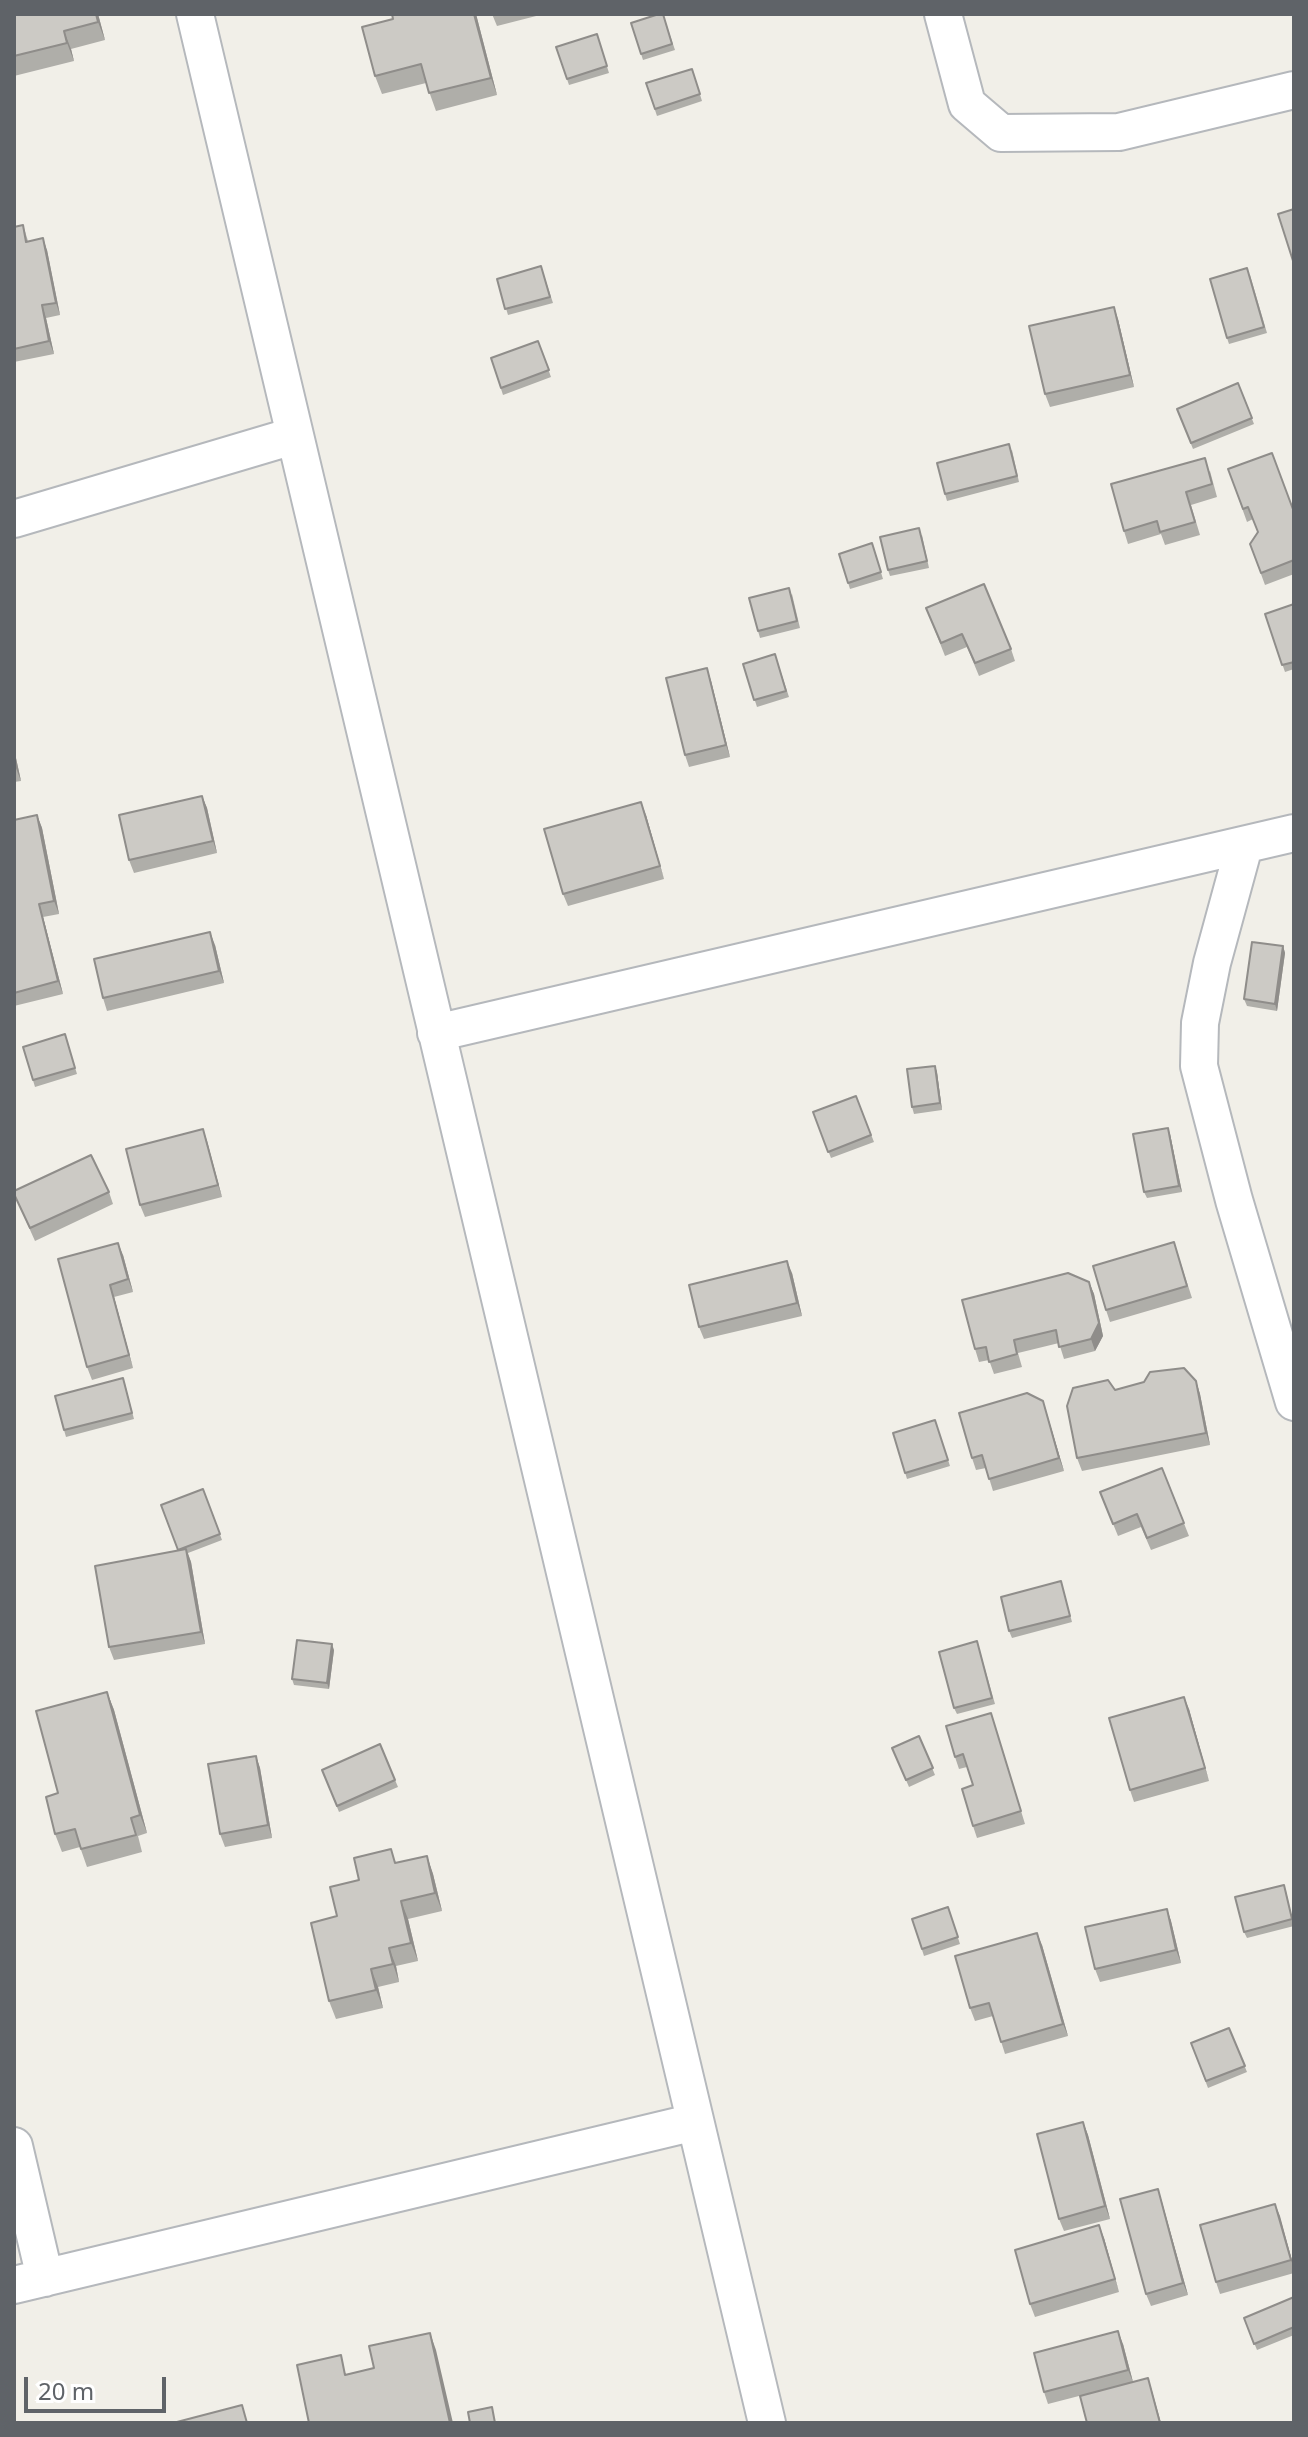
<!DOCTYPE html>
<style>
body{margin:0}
#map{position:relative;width:1308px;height:2437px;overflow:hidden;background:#f1efe8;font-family:"Noto Sans",sans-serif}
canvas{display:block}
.frame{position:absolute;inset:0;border:16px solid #5f6368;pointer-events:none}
.scale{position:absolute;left:24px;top:2377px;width:142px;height:36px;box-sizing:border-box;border:4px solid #5f6368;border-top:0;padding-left:10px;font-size:24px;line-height:28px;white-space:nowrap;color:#5f6368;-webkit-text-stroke:6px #fff;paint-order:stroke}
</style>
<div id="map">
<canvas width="1308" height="2437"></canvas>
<div class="frame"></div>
<div class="scale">20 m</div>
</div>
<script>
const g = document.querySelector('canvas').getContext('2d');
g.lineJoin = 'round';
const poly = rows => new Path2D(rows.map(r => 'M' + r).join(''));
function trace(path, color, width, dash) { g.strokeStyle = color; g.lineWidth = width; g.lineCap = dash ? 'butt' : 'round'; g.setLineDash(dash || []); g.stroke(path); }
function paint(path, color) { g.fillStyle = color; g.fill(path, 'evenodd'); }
const minor = poly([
 [195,14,767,2423],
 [943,14,967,104,1001,133,1119,132,1294,90],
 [14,519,293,436],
 [1244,846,1212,963,1200,1023,1199,1066,1234,1200,1294,1402],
 [436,1033,1294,833],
 [14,2146,45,2278],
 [14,2285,695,2122]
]);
const wall = poly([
 [14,14,98,14,105,40,71,49,74,61,14,76],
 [392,14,476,14,497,95,436,111,426,83,382,94,375,76,393,19],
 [492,14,544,14,497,26],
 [663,14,675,50,643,60,631,23],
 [597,34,609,73,569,85,556,47],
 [692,69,702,101,657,116,646,83],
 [23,225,28,241,47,250,60,315,46,318,54,354,14,362,14,227],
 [541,266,553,303,508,315,497,279],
 [1250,275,1267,333,1229,344,1227,338],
 [1118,319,1134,387,1050,407,1045,394],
 [538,341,551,377,503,395,491,358],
 [1238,383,1254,424,1193,449,1177,409],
 [1012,450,1019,482,947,501,945,494],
 [1228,469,1294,512,1294,574,1265,585,1250,544,1258,532,1253,519,1247,522],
 [1210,471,1217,497,1191,505,1200,535,1165,545,1161,534,1128,544,1124,531],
 [922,535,929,568,890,576,888,570],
 [872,543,883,579,850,589,839,554],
 [792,594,800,628,760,638,758,631],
 [1294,604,1294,669,1285,672,1265,614],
 [926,608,1011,649,1015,661,979,676,967,647,945,656],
 [775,654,789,697,757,707,743,664],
 [711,681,730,757,689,767,685,755],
 [14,749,21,781,14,782],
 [202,796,207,808,217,853,134,873,129,860],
 [37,815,42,828,59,914,43,917,63,994,14,1006,14,820],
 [646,815,664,879,568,906,563,894],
 [215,945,224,983,107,1011,103,998],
 [1283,946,1285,953,1277,1011,1247,1006,1244,999],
 [65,1034,77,1074,35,1087,23,1047],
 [935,1066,937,1072,942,1110,914,1114,912,1107],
 [856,1096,874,1142,831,1158,813,1112],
 [203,1129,222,1197,145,1217,140,1205],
 [1170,1134,1182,1192,1147,1198,1144,1192],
 [109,1192,113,1204,35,1241,14,1194],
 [1174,1242,1192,1298,1110,1322,1106,1310],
 [123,1255,133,1292,114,1297,133,1368,92,1380,87,1367,58,1259],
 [792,1273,802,1316,704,1339,699,1327],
 [1089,1282,1094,1294,1103,1336,1095,1351,1064,1359,1059,1343,1018,1353,1022,1367,994,1374,989,1360,979,1362,975,1349],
 [1196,1381,1200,1394,1210,1445,1082,1471,1077,1458,1115,1390],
 [125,1384,134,1419,66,1437,64,1430],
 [1043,1401,1064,1471,993,1491,986,1468,976,1470,972,1458],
 [935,1420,950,1466,907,1479,893,1433],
 [1162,1468,1189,1536,1151,1550,1141,1527,1118,1536,1100,1492],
 [203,1489,222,1540,188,1553,191,1562,205,1644,114,1660,109,1647,179,1551,161,1505],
 [1063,1588,1072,1622,1012,1638,1009,1631],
 [977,1641,995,1704,957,1714,954,1708],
 [334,1650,329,1689,294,1685,292,1679],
 [107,1692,114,1710,147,1833,138,1836,142,1852,87,1867,80,1847,62,1852,55,1834,58,1793],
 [1189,1709,1209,1781,1134,1802,1130,1790],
 [991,1713,1025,1824,977,1838,973,1826,973,1785,967,1767,959,1769,955,1757],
 [919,1736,935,1775,909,1787,892,1748],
 [380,1744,398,1787,339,1812,322,1770],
 [256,1756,260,1768,272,1838,225,1847,220,1834],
 [427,1856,433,1874,442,1911,408,1919,418,1961,396,1966,399,1982,378,1987,383,2008,336,2019,329,2001,337,1916,359,1880,396,1863],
 [1286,1891,1294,1926,1247,1938,1244,1932],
 [948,1907,960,1944,924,1956,912,1919],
 [1167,1909,1171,1921,1181,1963,1100,1982,1095,1969],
 [1042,1945,1068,2036,1005,2054,993,2016,975,2021,970,2008],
 [1229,2028,1247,2072,1208,2088,1191,2043],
 [1083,2122,1088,2135,1110,2219,1064,2231,1059,2219],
 [1158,2189,1188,2295,1151,2306,1146,2294],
 [1275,2204,1294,2267,1294,2273,1220,2294,1216,2282],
 [1104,2238,1119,2292,1035,2317,1030,2304],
 [1294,2297,1294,2335,1257,2350,1244,2318],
 [1123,2344,1133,2382,1048,2404,1044,2392]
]);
const shadedWall = poly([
 [96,14,98,14,105,40,98,22],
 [474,14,476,14,497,95,491,78],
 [64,31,71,49,74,61,67,43],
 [43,238,47,250,60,315,56,303],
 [42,305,46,318,54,354,49,341],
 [1114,307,1118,319,1134,387,1130,375],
 [707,668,711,681,730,757,726,745],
 [14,749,21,781,14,763],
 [202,796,207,808,217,853,213,841],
 [641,802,646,815,664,879,660,866],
 [37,815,42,828,59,914,54,901],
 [39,904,43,917,63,994,58,981],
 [210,932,215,945,224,983,219,971],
 [1283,946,1285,953,1277,1011,1275,1004],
 [935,1066,937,1072,942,1110,940,1103],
 [1168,1128,1170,1134,1182,1192,1179,1186],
 [203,1129,207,1141,222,1197,218,1185],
 [118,1243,123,1255,133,1292,128,1279],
 [787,1261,792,1273,802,1316,797,1303],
 [1089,1282,1094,1294,1103,1336,1095,1351,1091,1339],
 [110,1285,114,1297,133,1368,129,1355],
 [1196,1381,1200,1394,1210,1445,1206,1433],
 [1043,1401,1047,1414,1064,1471,1059,1458],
 [186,1549,191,1562,205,1644,201,1632],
 [332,1644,334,1650,329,1689,327,1683],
 [107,1692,114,1710,147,1833,140,1815],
 [1184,1697,1189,1709,1209,1781,1205,1768],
 [256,1756,260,1768,272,1838,268,1825],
 [427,1856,433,1874,442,1911,435,1893],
 [401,1901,408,1919,418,1961,411,1943],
 [1167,1909,1171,1921,1181,1963,1176,1950],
 [1037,1933,1042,1945,1068,2036,1063,2024],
 [389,1948,396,1966,399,1982,393,1964],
 [371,1969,378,1987,383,2008,376,1990],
 [1083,2122,1088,2135,1110,2219,1105,2206],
 [1158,2189,1162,2202,1188,2295,1183,2283],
 [1275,2204,1280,2216,1294,2268,1291,2260],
 [1099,2225,1104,2238,1119,2292,1115,2279],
 [1118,2331,1123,2344,1133,2382,1128,2370],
 [430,2333,436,2350,453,2423,450,2423],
 [1148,2378,1152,2391,1161,2423,1160,2423]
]);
const building = poly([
 [14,14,96,14,98,22,64,31,67,43,14,56,14,14],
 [392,14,474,14,491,78,429,93,421,64,375,76,362,27,393,19,392,14],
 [659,14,663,14,672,44,641,54,631,23,659,14],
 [597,34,607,66,567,79,556,47,597,34],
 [692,69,700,94,655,109,646,83,692,69],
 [1294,209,1294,264,1278,214,1294,209],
 [23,225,26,242,43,238,56,303,42,305,49,341,14,349,14,227,23,225],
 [541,266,550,297,505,309,497,279,541,266],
 [1247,268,1264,327,1227,338,1210,279,1247,268],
 [1114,307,1130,375,1045,394,1029,326,1114,307],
 [538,341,549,370,501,388,491,358,538,341],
 [1238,383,1252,418,1191,443,1177,409,1238,383],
 [1009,444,1017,476,945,494,937,463,1009,444],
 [1272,453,1294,512,1294,560,1261,573,1250,544,1258,532,1248,507,1243,509,1228,469,1272,453],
 [1205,458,1212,484,1186,492,1195,522,1160,532,1157,521,1124,531,1111,484,1205,458],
 [919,528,927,561,888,570,880,537,919,528],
 [872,543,881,572,848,583,839,554,872,543],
 [984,584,1011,649,975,663,962,634,941,643,926,608,984,584],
 [789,588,797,621,758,631,749,598,789,588],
 [1294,604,1294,662,1282,665,1265,614,1294,604],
 [775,654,786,691,754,700,743,664,775,654],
 [707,668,726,745,685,755,666,678,707,668],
 [202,796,213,841,129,860,119,815,202,796],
 [641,802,660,866,563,894,544,829,641,802],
 [37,815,54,901,39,904,58,981,14,993,14,820,37,815],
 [210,932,219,971,103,998,94,959,210,932],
 [1252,942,1283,946,1275,1004,1244,999,1252,942],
 [65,1034,75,1068,33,1080,23,1047,65,1034],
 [935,1066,940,1103,912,1107,907,1069,935,1066],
 [856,1096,871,1135,828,1152,813,1112,856,1096],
 [1168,1128,1179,1186,1144,1192,1133,1134,1168,1128],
 [203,1129,218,1185,140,1205,126,1149,203,1129],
 [91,1155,109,1192,30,1228,14,1194,14,1191,91,1155],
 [1174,1242,1187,1286,1106,1310,1093,1266,1174,1242],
 [118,1243,128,1279,110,1285,129,1355,87,1367,58,1259,118,1243],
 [787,1261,797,1303,699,1327,689,1285,787,1261],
 [1068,1273,1089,1282,1099,1323,1091,1339,1059,1347,1056,1330,1014,1340,1017,1354,989,1362,986,1347,975,1349,962,1300,1068,1273],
 [1184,1368,1196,1381,1206,1433,1077,1458,1067,1406,1073,1388,1108,1380,1115,1390,1144,1382,1150,1372,1184,1368],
 [123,1378,132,1413,64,1430,55,1396,123,1378],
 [1027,1393,1043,1401,1059,1458,989,1479,982,1455,972,1458,959,1413,1027,1393],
 [935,1420,948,1460,905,1473,893,1433,935,1420],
 [1162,1468,1184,1523,1147,1538,1137,1514,1113,1524,1100,1492,1162,1468],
 [203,1489,220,1534,178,1550,161,1505,203,1489],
 [186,1549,201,1632,109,1647,95,1566,186,1549],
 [1061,1581,1070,1616,1009,1631,1001,1597,1061,1581],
 [297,1640,332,1644,327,1683,292,1679,297,1640],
 [977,1641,992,1698,954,1708,939,1652,977,1641],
 [107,1692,140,1815,131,1818,136,1835,81,1849,75,1829,55,1834,46,1797,58,1793,36,1711,107,1692],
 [1184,1697,1205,1768,1130,1790,1109,1718,1184,1697],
 [991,1713,1021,1811,973,1826,962,1789,973,1785,963,1754,955,1757,946,1726,991,1713],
 [919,1736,933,1768,906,1780,892,1748,919,1736],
 [380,1744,395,1780,337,1806,322,1770,380,1744],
 [256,1756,268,1825,220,1834,208,1764,256,1756],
 [391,1849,395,1863,427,1856,435,1893,401,1901,411,1943,389,1948,393,1964,371,1969,376,1990,329,2001,311,1923,337,1916,330,1887,359,1880,354,1858,391,1849],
 [1284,1885,1292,1919,1244,1932,1235,1897,1284,1885],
 [948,1907,958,1937,922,1949,912,1919,948,1907],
 [1167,1909,1176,1950,1095,1969,1085,1927,1167,1909],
 [1037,1933,1063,2024,1001,2042,989,2003,970,2008,955,1956,1037,1933],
 [1229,2028,1245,2066,1206,2081,1191,2043,1229,2028],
 [1083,2122,1105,2206,1059,2219,1037,2134,1083,2122],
 [1158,2189,1183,2283,1146,2294,1120,2199,1158,2189],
 [1275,2204,1291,2260,1216,2282,1200,2225,1275,2204],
 [1099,2225,1115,2279,1030,2304,1015,2250,1099,2225],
 [1294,2297,1294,2327,1254,2344,1244,2318,1294,2297],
 [1118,2331,1128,2370,1044,2392,1034,2353,1118,2331],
 [430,2333,450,2423,309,2423,297,2365,341,2355,345,2375,374,2368,369,2346,430,2333],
 [1148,2378,1160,2423,1087,2423,1080,2396,1148,2378],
 [242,2405,247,2423,173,2423,242,2405],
 [492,2407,495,2423,470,2423,468,2412,492,2407]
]);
trace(minor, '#b5b8bc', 40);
trace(minor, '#fff', 36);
paint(wall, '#afaea9');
paint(shadedWall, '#8f8d8a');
paint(building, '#cccac5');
trace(building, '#8f8d8a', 2);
</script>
